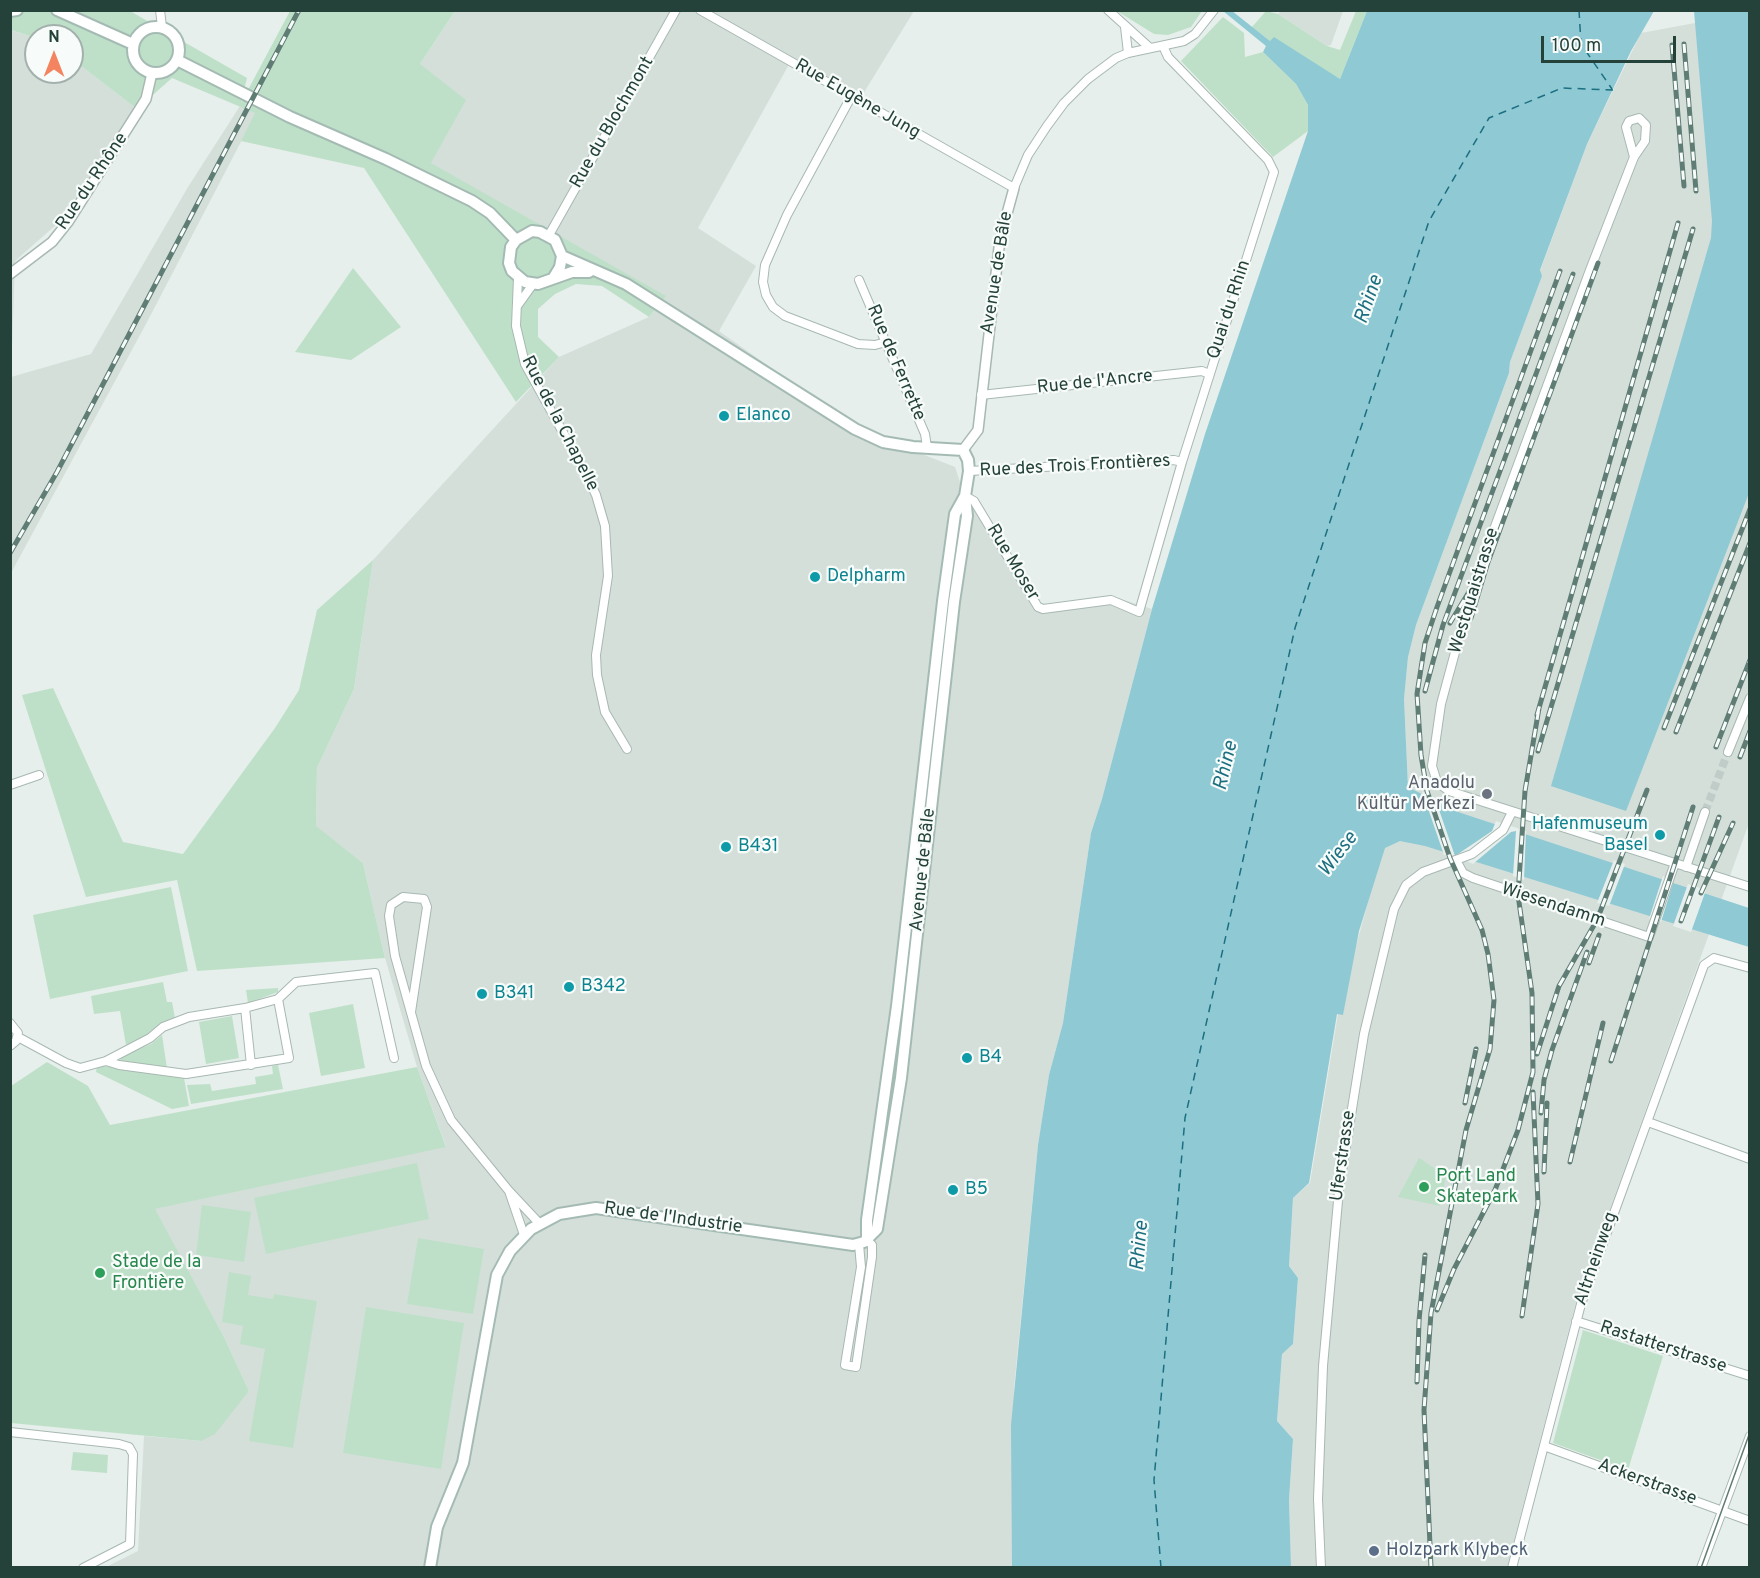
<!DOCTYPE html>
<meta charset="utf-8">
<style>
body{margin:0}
#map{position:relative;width:1760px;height:1578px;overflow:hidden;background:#e6efeb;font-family:Overpass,sans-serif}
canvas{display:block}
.frame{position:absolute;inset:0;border:12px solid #24423a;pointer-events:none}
.north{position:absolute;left:24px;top:24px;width:60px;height:60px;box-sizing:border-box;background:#f7fbf9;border:2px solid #a3b1ad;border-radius:50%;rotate:0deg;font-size:16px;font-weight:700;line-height:24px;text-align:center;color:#24423a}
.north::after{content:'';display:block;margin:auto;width:21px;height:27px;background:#f4845f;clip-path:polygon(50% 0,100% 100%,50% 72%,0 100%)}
.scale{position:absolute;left:1541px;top:36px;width:135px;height:27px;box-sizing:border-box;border:3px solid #24423a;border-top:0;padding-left:8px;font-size:18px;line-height:21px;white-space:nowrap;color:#24423a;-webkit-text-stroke:4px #f7fbf9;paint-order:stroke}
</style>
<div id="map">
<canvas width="1760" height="1578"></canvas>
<div class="frame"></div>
<div class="north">N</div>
<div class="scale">100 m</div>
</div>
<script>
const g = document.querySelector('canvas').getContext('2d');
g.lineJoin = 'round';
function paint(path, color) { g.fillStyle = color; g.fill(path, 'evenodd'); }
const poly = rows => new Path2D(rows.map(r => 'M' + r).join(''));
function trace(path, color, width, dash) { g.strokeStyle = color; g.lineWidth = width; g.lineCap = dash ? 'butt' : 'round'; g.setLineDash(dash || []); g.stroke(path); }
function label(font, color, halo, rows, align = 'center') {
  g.font = font + ' Overpass,sans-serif'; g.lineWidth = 4.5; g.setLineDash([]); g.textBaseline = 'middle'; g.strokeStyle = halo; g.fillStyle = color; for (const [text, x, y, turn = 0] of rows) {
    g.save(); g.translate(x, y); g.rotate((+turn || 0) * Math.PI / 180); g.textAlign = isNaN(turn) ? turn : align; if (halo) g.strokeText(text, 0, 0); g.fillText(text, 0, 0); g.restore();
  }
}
const built = poly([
 [455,11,914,11,863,94,792,59,698,228,756,266,719,331,856,428,955,467,963,491,1041,606,1112,596,1152,609,1102,799,1091,833,1063,1023,1049,1075,1038,1145,1014,1388,1015,1567,104,1568,138,1551,144,1436,201,1441,249,1391,224,1337,154,1209,446,1146,417,1067,385,958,363,863,316,827,317,768,354,689,373,560,559,357,649,317,665,297,430,163,420,64],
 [1281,11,1343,11,1331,45,1327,46,1278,14],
 [1749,19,1749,823,1575,1306,1507,1567,1291,1567,1289,1500,1293,1439,1277,1421,1282,1353,1293,1344,1298,1278,1289,1266,1293,1198,1310,1183,1338,1014,1343,1014,1352,961,1380,858,1408,788,1404,699,1408,657,1416,625,1509,373,1510,362,1542,276,1540,271,1587,144,1641,33,1695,23],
 [10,30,36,38,36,72,72,72,72,59,137,109,57,224,15,261,11,377,91,354,188,187,240,106,256,113,146,324,11,573]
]);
const green = poly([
 [10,11,130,11,247,78,241,103,290,11,455,11,420,64,466,100,431,163,666,296,649,317,602,286,576,284,555,294,538,309,538,337,559,357,516,402,364,168,241,141,255,113,172,78,137,109,72,59,72,36,36,38,11,30],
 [1117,11,1202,11,1191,27,1168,35,1154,34],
 [1266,11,1278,14,1327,46,1340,50,1356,11,1367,11,1340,79,1270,41,1252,27],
 [1223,17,1244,33,1245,57,1263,52,1296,84,1308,105,1308,131,1273,157,1181,61],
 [353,268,401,327,351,360,295,352],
 [373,560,354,689,317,768,316,826,363,863,385,958,197,971,177,880,86,897,22,695,53,688,123,842,183,854,275,728,299,690,317,610],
 [171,887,188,971,50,999,33,915],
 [163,982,167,1002,172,1002,175,1018,139,1041,126,1045,120,1011,94,1014,91,996],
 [278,988,278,992,248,1003,246,990],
 [353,1004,365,1068,321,1076,309,1013],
 [232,1016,239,1058,206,1064,199,1022],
 [162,1035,167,1068,120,1061,122,1056,151,1044],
 [47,1062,88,1086,110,1125,417,1067,446,1147,155,1209,224,1337,249,1391,215,1434,201,1441,11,1423,11,1086],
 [97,1065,184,1078,189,1106,172,1109,96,1072],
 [278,1065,283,1089,191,1104,187,1085,210,1084,212,1091,256,1084,255,1077,273,1074,272,1066],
 [1419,1158,1446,1176,1440,1206,1398,1197],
 [417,1163,429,1219,266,1254,254,1198],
 [202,1205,251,1212,244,1262,196,1255],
 [418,1238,484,1249,473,1314,407,1304],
 [229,1272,251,1276,248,1295,273,1299,274,1294,317,1301,293,1448,249,1441,265,1349,240,1344,243,1326,222,1322],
 [366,1307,464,1323,441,1469,343,1453],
 [1583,1330,1663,1356,1628,1470,1553,1443],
 [73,1452,108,1455,107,1473,71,1470]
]);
const water = poly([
 [1223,11,1232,11,1270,41,1274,37,1340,79,1367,11,1654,11,1631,51,1587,144,1540,270,1542,276,1510,362,1509,373,1416,625,1408,657,1404,699,1408,787,1455,811,1749,908,1749,947,1425,846,1400,841,1385,848,1359,931,1343,1015,1337,1014,1309,1183,1293,1198,1289,1266,1298,1278,1293,1344,1282,1354,1277,1421,1293,1439,1289,1500,1291,1567,1012,1568,1011,1425,1038,1145,1049,1075,1063,1023,1091,833,1102,799,1152,609,1205,434,1308,131,1308,105,1296,84,1263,52,1266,46],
 [1694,11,1749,11,1749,493,1626,811,1551,786,1711,238,1712,221]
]);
const pier = poly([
 [1422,791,1435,798,1455,856,1492,831,1496,821,1526,831,1524,880,1513,876,1516,831,1511,832,1473,864,1455,856,1444,855],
 [1614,860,1625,864,1609,906,1597,903],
 [1663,876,1674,880,1661,922,1649,919],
 [1688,884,1706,890,1691,932,1673,926]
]);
const ferry = poly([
 [1579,10,1581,44,1612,89],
 [1161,1568,1154,1480,1185,1118,1295,628,1429,221,1489,118,1562,88,1613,90]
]);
const minorTunnel = poly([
 [1705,812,1728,752]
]);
const minor = poly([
 [160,10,162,27],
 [700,10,1014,188,1028,155,1047,126,1064,103,1088,79,1116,58,1128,53,1184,41,1195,34,1214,10],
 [1108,10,1150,48],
 [1125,27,1128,53],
 [851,97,787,215,765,265,763,282,766,295,773,307,785,316,858,344,875,345,886,342],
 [1634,157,1626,127,1629,121,1639,118,1646,125,1645,141,1634,157,1590,270,1473,586,1441,704,1432,766,1437,782,1449,791,1750,887],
 [549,235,676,10],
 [518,278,516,326,525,364,585,472,596,495,605,526,608,576,596,655,597,675,605,712,627,749],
 [859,280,925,434,927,447],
 [518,305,533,284],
 [981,395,1202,371,1209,374],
 [969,471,1174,460,1182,462],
 [965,496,974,501,1038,607,1043,609,1111,600,1139,612,1182,462,1274,172,1268,160,1168,57,1163,46],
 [1728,752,1750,698],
 [10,785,39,775],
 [1457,862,1463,873,1473,878,1649,937,1675,863],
 [1686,867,1705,812],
 [278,999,296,982,375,973,394,1058],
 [245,1008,251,1065],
 [411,1012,427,907,424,899,403,897,391,905,389,916,395,956,426,1066,451,1120,509,1191],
 [10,1023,18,1033,16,1041,10,1046],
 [18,1037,66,1063,80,1068,106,1061,150,1038,163,1027,189,1017,245,1008,278,999,289,1058,186,1074,119,1065,106,1061],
 [1648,1122,1750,1159],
 [524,1235,509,1191,539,1223],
 [859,1244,861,1267,845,1365,856,1367,872,1257,872,1245,867,1240],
 [1576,1321,1750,1376],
 [10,1432,119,1444,129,1447,133,1454,130,1544,83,1568],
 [1544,1446,1750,1521],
 [1321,1568,1318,1499,1323,1366,1339,1190,1364,1034,1394,909,1406,885,1423,872,1472,854,1503,830,1512,812],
 [1512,1568,1581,1304,1704,965,1714,958,1750,968],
 [1701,1568,1750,1436]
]);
const tertiary = poly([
 [10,274,52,242,68,222,146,99,152,73],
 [963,450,978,430,1000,239,1014,188]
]);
const secondary = poly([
 [57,10,133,44],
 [10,11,17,10],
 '133 50a23 23 0 1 1 46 0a23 23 0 1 1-46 0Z',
 [177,60,290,117,386,159,472,201,490,213,516,240],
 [554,277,560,267,562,256,555,240,540,232,532,231,516,240,511,247,509,263,512,271,525,282,538,284,572,272,589,272],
 [867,1240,867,1220,897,1006,943,601,955,514,965,496],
 [430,1568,437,1527,463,1463,497,1275,510,1251,531,1229,559,1214,596,1208,853,1245,864,1242,877,1229,901,1078,954,602,967,516,965,496,969,471,968,460,963,450,913,447,883,442,855,429,626,284,562,256]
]);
const tram = poly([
 [1701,1568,1750,1432]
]);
const rail = poly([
 [1684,44,1696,191],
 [1672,45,1684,186],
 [10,553,57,472,299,10],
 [1471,618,1487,565,1598,263],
 [1450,623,1478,577],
 [1425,691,1443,625,1573,274],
 [1537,715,1678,223],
 [1664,728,1750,509],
 [1676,732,1750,543],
 [1716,747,1750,660],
 [1538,751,1693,229],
 [1740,757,1750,731],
 [1701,893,1733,823],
 [1681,921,1719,817],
 [1589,963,1599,935],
 [1537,1054,1559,986,1597,920,1647,790],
 [1611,1061,1693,807],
 [1465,1103,1476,1049],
 [1541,1113,1544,1080,1552,1050,1587,952],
 [1570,1162,1603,1023],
 [1544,1172,1547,1103],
 [1437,1310,1454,1269,1495,1190,1518,1130,1533,1072,1532,993,1518,895,1525,791,1539,708],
 [1522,1316,1538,1204,1533,1092],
 [1417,1382,1419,1321,1425,1255],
 [1431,1568,1424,1410,1431,1313,1466,1130,1490,1049,1494,1000,1488,954,1482,930,1450,858,1427,791,1421,755,1417,694,1425,643,1437,607,1560,271]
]);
const markers = [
 [724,416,6,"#0f9aa8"],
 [815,577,6,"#0f9aa8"],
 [1487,794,6,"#6b7280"],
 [1660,835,6,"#0f9aa8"],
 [726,847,6,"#0f9aa8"],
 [569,987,6,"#0f9aa8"],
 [482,994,6,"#0f9aa8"],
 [967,1058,6,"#0f9aa8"],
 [1424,1187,6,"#2e9e5b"],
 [953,1190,6,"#0f9aa8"],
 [100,1273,6,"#2e9e5b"],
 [1374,1551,6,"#5c6f8a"]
];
const streetNames = [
 ["Rue Eugène Jung",857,100,30],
 ["Rue du Blochmont",613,123,-60],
 ["Rue du Rhône",93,182,-56],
 ["Avenue de Bâle",998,273,-81],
 ["Quai du Rhin",1230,310,-72],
 ["Rue de Ferrette",895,363,67],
 ["Rue de l'Ancre",1095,383,-6],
 ["Rue de la Chapelle",559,424,63],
 ["Rue des Trois Frontières",1075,467,-3],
 ["Rue Moser",1012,563,59],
 ["Westquaistrasse",1475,591,-73],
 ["Avenue de Bâle",924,870,-84],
 ["Wiesendamm",1553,906,18],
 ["Uferstrasse",1344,1156,-82],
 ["Rue de l'Industrie",673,1219,8],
 ["Altrheinweg",1597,1259,-71],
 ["Rastatterstrasse",1663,1348,18],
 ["Ackerstrasse",1647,1483,20]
];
const cultureNames = [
 ["Elanco",736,416],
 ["Delpharm",827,577],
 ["Hafenmuseum",1648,825,"right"],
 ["Basel",1648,846,"right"],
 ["B431",738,847],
 ["B342",581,987],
 ["B341",494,994],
 ["B4",979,1058],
 ["B5",965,1190]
];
const worshipNames = [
 ["Anadolu",1475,784],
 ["Kültür Merkezi",1475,805]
];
const leisureNames = [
 ["Port Land",1436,1177],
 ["Skatepark",1436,1198],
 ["Stade de la",112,1263],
 ["Frontière",112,1284]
];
const serviceNames = [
 ["Holzpark Klybeck",1386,1551]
];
const waterNames = [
 ["Rhine",1370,300,-71],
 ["Rhine",1227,766,-77],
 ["Wiese",1339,855,-52],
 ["Rhine",1141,1246,-85]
];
paint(built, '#d4dfda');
paint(green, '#bfe0c8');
paint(water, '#8ec9d4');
paint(pier, '#e6efeb');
trace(ferry, '#1c6f80', 1.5, [8, 6]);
trace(minorTunnel, '#bfccc8', 8, [8, 4]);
trace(minor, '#a8b8b2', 10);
trace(tertiary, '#a8b8b2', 12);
trace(secondary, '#a4bbb3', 14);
trace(minor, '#fff', 8);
trace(tertiary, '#fff', 9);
trace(secondary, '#fff', 10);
trace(tram, '#5f7d75', 1.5);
trace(rail, '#5f7d75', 5);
trace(rail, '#f7fbf9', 3, [9]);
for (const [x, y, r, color] of markers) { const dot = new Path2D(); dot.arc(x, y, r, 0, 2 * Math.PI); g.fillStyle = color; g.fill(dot); trace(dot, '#f7fbf9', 2); }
label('18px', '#24423a', '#f7fbf9', streetNames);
label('18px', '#0d838f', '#f7fbf9', cultureNames, 'left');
label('18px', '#5b616d', '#f7fbf9', worshipNames, 'right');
label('18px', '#27864d', '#f7fbf9', leisureNames, 'left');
label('18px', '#4e5e75', '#f7fbf9', serviceNames, 'left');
label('italic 20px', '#1c6f80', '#f7fbf9', waterNames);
</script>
